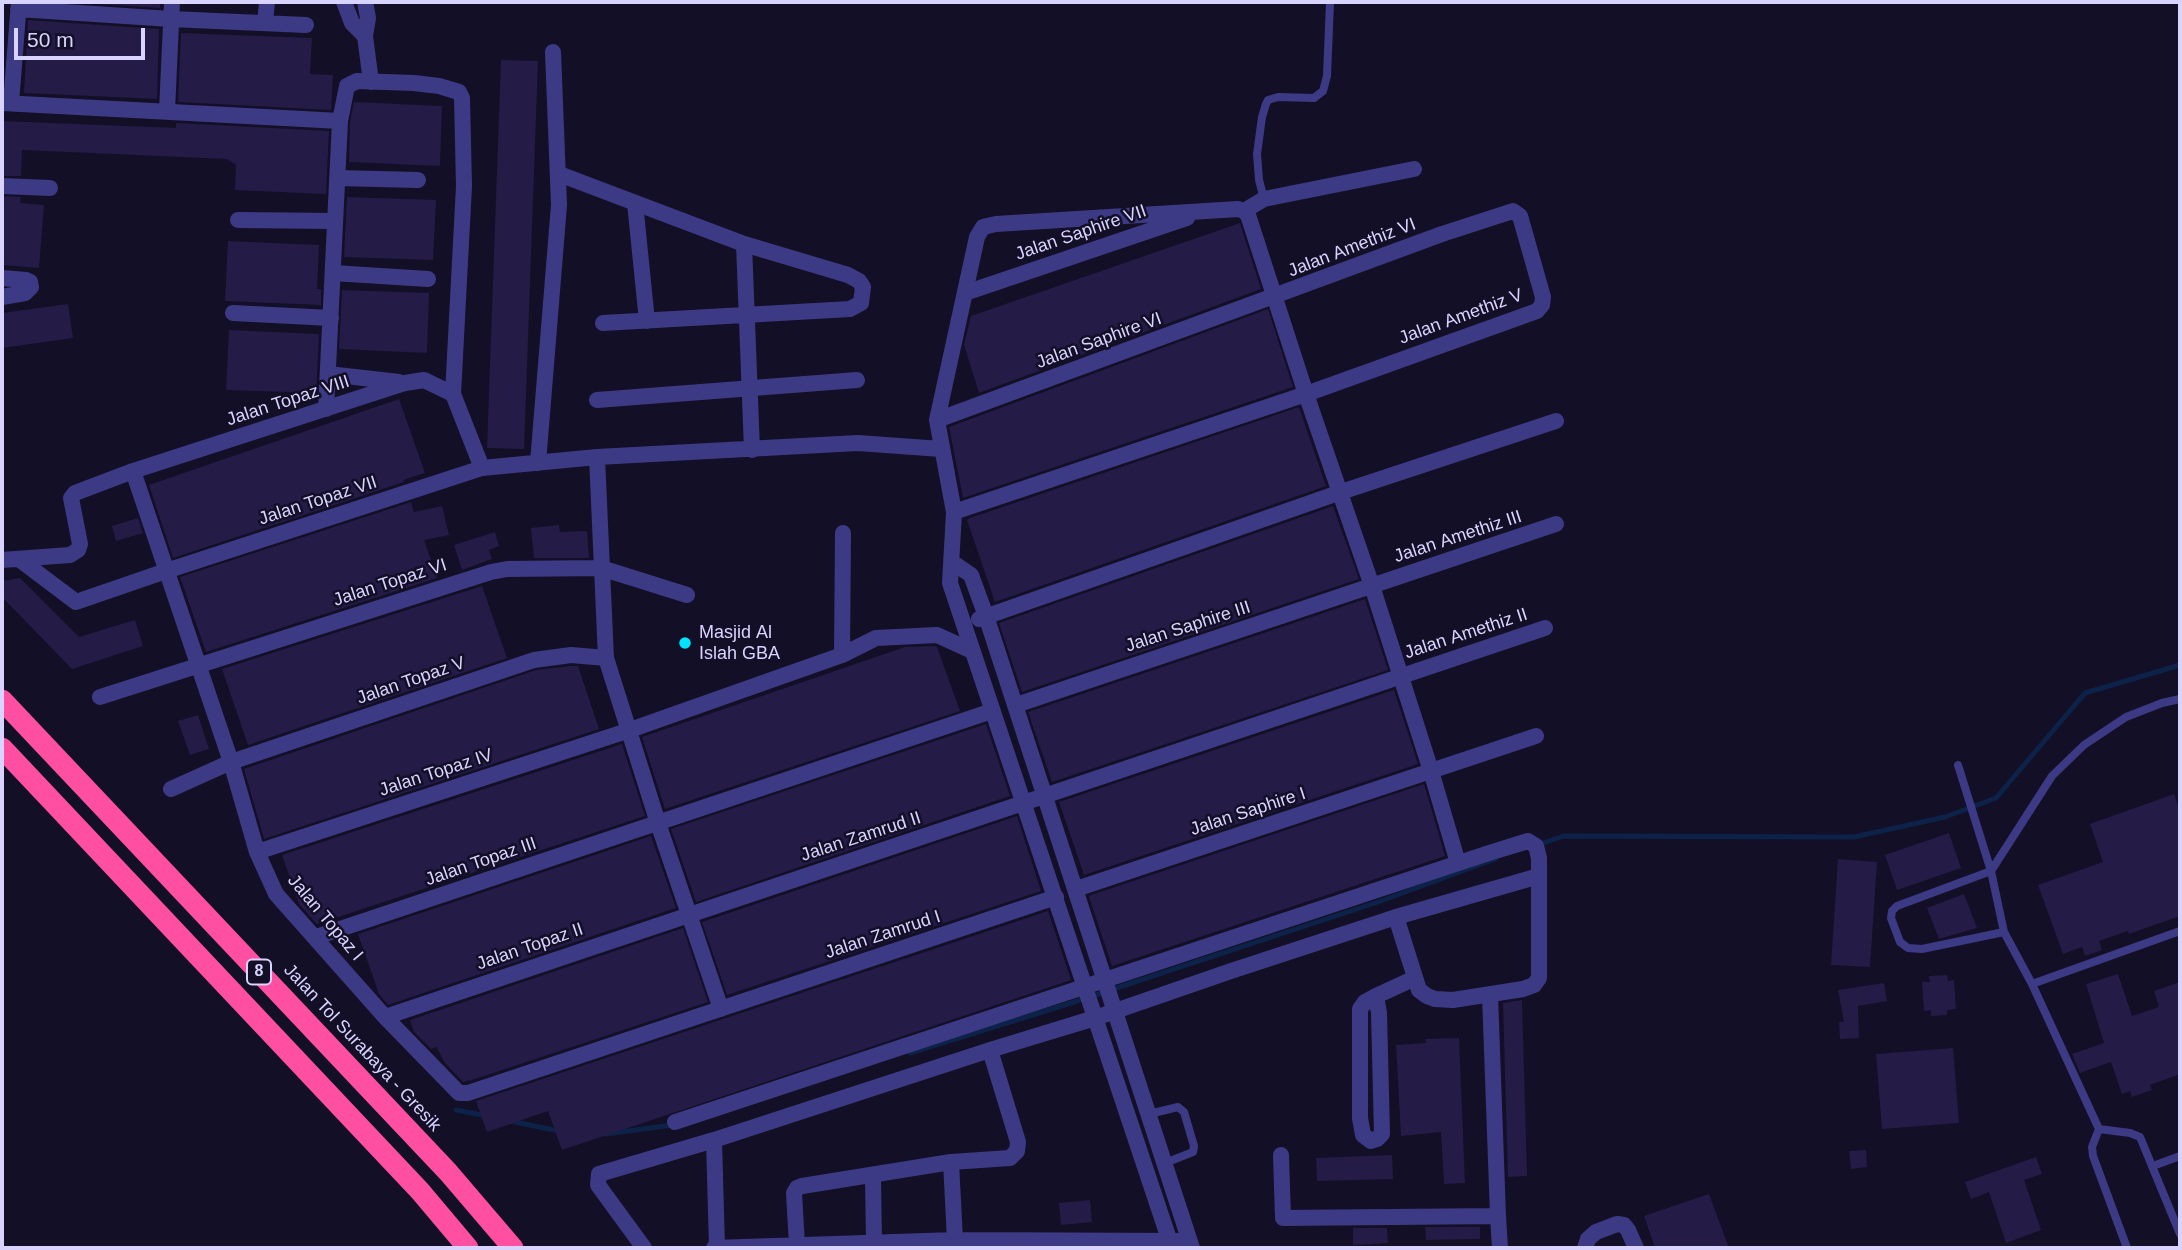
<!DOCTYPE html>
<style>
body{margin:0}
#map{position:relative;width:2182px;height:1250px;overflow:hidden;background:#130f26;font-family:Arial,sans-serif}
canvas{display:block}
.frame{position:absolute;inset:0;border:4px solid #d9d4ff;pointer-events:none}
.scale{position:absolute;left:14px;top:28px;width:131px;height:32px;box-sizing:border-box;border:4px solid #d9d4ff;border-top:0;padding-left:9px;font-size:21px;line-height:24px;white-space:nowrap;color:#d9d4ff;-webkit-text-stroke:5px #130f26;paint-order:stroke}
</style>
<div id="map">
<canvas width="2182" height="1250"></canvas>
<div class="frame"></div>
<div class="scale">50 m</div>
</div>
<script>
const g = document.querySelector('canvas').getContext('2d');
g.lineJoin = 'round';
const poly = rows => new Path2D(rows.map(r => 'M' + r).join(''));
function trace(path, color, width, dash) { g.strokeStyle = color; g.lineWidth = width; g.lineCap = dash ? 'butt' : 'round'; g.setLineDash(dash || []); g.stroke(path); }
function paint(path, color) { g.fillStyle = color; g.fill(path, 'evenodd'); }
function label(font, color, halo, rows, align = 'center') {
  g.font = font + ' Arial,sans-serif'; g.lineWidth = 5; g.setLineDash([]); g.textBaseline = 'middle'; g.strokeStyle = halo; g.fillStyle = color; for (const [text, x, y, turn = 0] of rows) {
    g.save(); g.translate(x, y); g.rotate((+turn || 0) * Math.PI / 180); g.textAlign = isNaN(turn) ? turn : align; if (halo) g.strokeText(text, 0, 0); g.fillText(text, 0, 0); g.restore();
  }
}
const stream = poly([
 [1537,845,1564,836,1854,837,1945,817,1996,798,2085,693,2180,665],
 [910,1053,1068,1004,1381,901,1495,859],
 [456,1110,487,1116],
 [510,1121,559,1131],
 [606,1134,673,1125]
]);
const building = poly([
 [68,2,160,2,160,8],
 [28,20,159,29,157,99,24,93],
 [181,33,312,38,310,74,333,75,331,110,178,102],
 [501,60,538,61,524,449,487,448],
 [354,102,442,106,440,166,349,162,350,122],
 [2,121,176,128,176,123,329,131,326,194,235,190,236,165,227,159,22,150,21,176,2,176],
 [2,196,21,197,20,203,44,205,39,268,2,265],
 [347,197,436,200,433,260,344,257],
 [1240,223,1261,289,979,393,964,345,971,316],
 [228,241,319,245,317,289,321,289,321,305,225,301],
 [342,290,429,293,427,353,339,349],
 [68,304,73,338,2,348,2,313],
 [1268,309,1293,387,963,498,949,427],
 [229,330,319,334,316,393,226,390],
 [399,399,425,473,403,480,404,482,173,558,149,485],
 [1299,407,1326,486,995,602,967,520,970,518],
 [411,502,414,512,442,506,449,535,424,540,437,578,206,652,180,577],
 [1333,506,1359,579,1022,692,999,623],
 [138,518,143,533,116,541,112,526],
 [559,525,560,532,587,531,589,558,534,558,531,528],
 [495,532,499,546,489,550,492,559,462,570,454,545],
 [20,578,79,637,135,620,143,646,72,669,2,597,2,581],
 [482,586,507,658,248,745,222,669],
 [1365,599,1388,670,1052,782,1028,712],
 [935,646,937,647,960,711,665,809,642,737,905,647],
 [571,666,578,666,599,729,264,839,244,769,536,670],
 [1394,690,1418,764,1084,875,1059,802],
 [198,715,209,749,190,755,178,721],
 [986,724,1010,796,696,902,671,829],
 [622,744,645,816,317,924,299,904,282,855],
 [1424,784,1445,856,1112,966,1089,897,1091,895],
 [2174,794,2180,811,2180,916,2129,934,2128,931,2099,941,2102,950,2085,956,2082,947,2063,954,2038,885,2103,862,2090,824],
 [1017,816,1041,891,727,995,702,922],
 [1949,833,1961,868,1897,890,1885,855],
 [651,836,676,908,388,1005,379,994,358,934],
 [1838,859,1877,862,1870,967,1831,965],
 [1964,894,1977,928,1939,939,1927,908],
 [1048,911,1071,980,562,1150,548,1111,487,1132,476,1101],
 [683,928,708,1002,469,1081,469,1080,463,1082,445,1063,436,1047,431,1049,414,1032,410,1020],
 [2118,974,2132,1016,2159,1007,2154,991,2180,982,2180,1074,2150,1085,2152,1090,2132,1097,2130,1091,2122,1094,2111,1062,2080,1073,2072,1054,2104,1043,2086,984],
 [1947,975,1948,981,1954,980,1956,1009,1947,1010,1947,1015,1931,1016,1931,1010,1924,1011,1922,982,1930,982,1929,976],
 [1884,983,1887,1001,1858,1006,1859,1038,1840,1039,1839,1022,1844,1022,1838,990],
 [1522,1000,1527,1176,1508,1177,1503,1003],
 [1459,1038,1465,1183,1444,1184,1441,1132,1401,1136,1396,1045,1426,1043,1425,1039],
 [1953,1048,1959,1123,1882,1129,1876,1054],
 [1866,1150,1867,1167,1851,1169,1849,1151],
 [1392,1155,1393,1179,1317,1181,1316,1158],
 [2036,1157,2042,1174,2024,1180,2041,1230,2006,1243,1989,1192,1971,1199,1965,1182],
 [1709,1194,1729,1248,1655,1248,1644,1216],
 [1090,1200,1092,1222,1061,1225,1059,1203],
 [1425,1227,1480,1227,1480,1239,1426,1240],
 [1353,1228,1387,1228,1388,1243,1353,1245]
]);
const service = poly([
 [1264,199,1259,180,1257,154,1262,117,1266,104,1268,100,1278,97,1314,98,1323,91,1327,76,1330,2],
 [1958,765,1991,871,1897,906,1892,911,1891,918,1900,942,1908,948,1922,949,2004,932],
 [2032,984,2180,931],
 [1149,1114,1178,1107,1184,1112,1194,1146,1193,1152,1165,1163],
 [2099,1129,2130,1133,2140,1137,2180,1234],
 [2153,1166,2180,1156],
 [2127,1248,2093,1156,2092,1147,2099,1129,2032,984,2004,932,1991,871,2052,776,2084,745,2126,717,2162,703,2180,699]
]);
const minor = poly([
 [344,2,352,23,365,36],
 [365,2,368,18,365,36,371,82],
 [18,9,171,19,306,25],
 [265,23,267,2],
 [2,103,340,121],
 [11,103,19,2],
 [167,111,172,2],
 [559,174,744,244,848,275,859,281,863,287,861,303,850,309,603,323],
 [337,178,418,180],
 [2,186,50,188],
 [635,203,647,321],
 [1244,211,1264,199,1414,169],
 [238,220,335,221],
 [744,244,752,450],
 [333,273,428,279],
 [2,278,26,280,30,282,31,287,25,293,2,297],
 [965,293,1187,218],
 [233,313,331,318],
 [328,374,399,382],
 [597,400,857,380],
 [326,409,340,121,347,86,357,81,414,83,439,86,459,92,462,98,464,186,453,394,482,468],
 [937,420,1442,234,1513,211,1520,216,1543,297,1542,305,1537,311,1306,394,954,512],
 [597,457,606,658,658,823,721,1009],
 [538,463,559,205,553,52],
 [133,471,231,762,257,852,276,894,385,1017,459,1093,468,1093,1056,897],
 [19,559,76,602,166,571,482,468,597,457,858,443,941,449],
 [2,560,70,555,78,550,80,544,71,498,75,493,133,471,405,383,424,380,453,394],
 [952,562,971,575,986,616,1192,1248],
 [979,619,1341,492,1556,421],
 [842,655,843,533],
 [100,697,491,572,507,569,601,568,687,595],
 [1016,705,1556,524],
 [171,789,231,762,534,660,571,655,606,658],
 [257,852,627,731,842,655,876,638,937,635,972,651],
 [1076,889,1536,736],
 [316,937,992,711],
 [1376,996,1379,1013,1382,1134,1377,1139,1371,1141,1363,1135,1360,1118,1360,1009,1365,1002,1376,996,1415,978],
 [385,1017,1545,628],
 [675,1122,1489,853,1528,841,1536,846,1539,858,1539,978,1534,985,1523,989,1453,1000,1435,999,1427,996,1419,990,1396,917],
 [714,1140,717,1248],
 [1281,1155,1283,1218,1498,1216,1490,995],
 [951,1162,955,1240],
 [873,1176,874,1244],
 [1498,1216,1500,1248],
 [797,1245,794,1193,797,1188,802,1186,951,1162,1010,1158,1017,1151,1018,1142,990,1050],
 [644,1248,598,1185,599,1174,714,1140,990,1050,1095,1018,1231,971,1396,917,1539,876],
 [714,1248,955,1240,1180,1241],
 [1172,1248,950,583,954,512,937,420,977,237,983,227,996,224,1238,209,1244,211,1248,215,1306,394,1372,586,1431,771,1458,863],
 [1585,1248,1588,1239,1596,1232,1617,1224,1624,1225,1628,1230,1636,1248]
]);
const motorway = poly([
 [2,700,448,1172,513,1248],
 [2,748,420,1191,468,1248]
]);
const markers = [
 [685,643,7,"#00e5ff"]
];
const shields = [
 [259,972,24]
];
const shieldNames = [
 ["8",259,972]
];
const streetNames = [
 ["Jalan Saphire VII",1081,233,-19],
 ["Jalan Amethiz VI",1352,248,-21],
 ["Jalan Amethiz V",1461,317,-20],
 ["Jalan Saphire VI",1099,341,-20],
 ["Jalan Topaz VIII",288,401,-18],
 ["Jalan Topaz VII",318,501,-18],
 ["Jalan Amethiz III",1458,537,-18],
 ["Jalan Topaz VI",390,583,-18],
 ["Jalan Saphire III",1188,627,-18],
 ["Jalan Amethiz II",1466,634,-18],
 ["Jalan Topaz V",411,681,-19],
 ["Jalan Topaz IV",436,773,-18],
 ["Jalan Saphire I",1248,812,-18],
 ["Jalan Zamrud II",861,837,-18],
 ["Jalan Topaz III",481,862,-19],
 ["Jalan Topaz I",325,918,50],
 ["Jalan Zamrud I",883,935,-18],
 ["Jalan Topaz II",530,947,-19],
 ["Jalan Tol Surabaya - Gresik",362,1048,47]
];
const poiNames = [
 ["Masjid Al",699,633],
 ["Islah GBA",699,654]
];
trace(stream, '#0c2248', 5);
paint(building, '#241b47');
trace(service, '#3d3a85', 8);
trace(minor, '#3d3a85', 16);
trace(motorway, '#ff4fa3', 21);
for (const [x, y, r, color] of markers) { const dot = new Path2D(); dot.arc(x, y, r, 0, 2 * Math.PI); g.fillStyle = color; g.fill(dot); trace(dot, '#130f26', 2.5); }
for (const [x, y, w] of shields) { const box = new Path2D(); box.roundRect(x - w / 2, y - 12.5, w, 25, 5); g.fillStyle = '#130f26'; g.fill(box); trace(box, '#d9d4ff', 2); }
label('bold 16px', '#d9d4ff', null, shieldNames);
label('18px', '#d9d4ff', '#130f26', streetNames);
label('18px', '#d9d4ff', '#130f26', poiNames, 'left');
</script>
